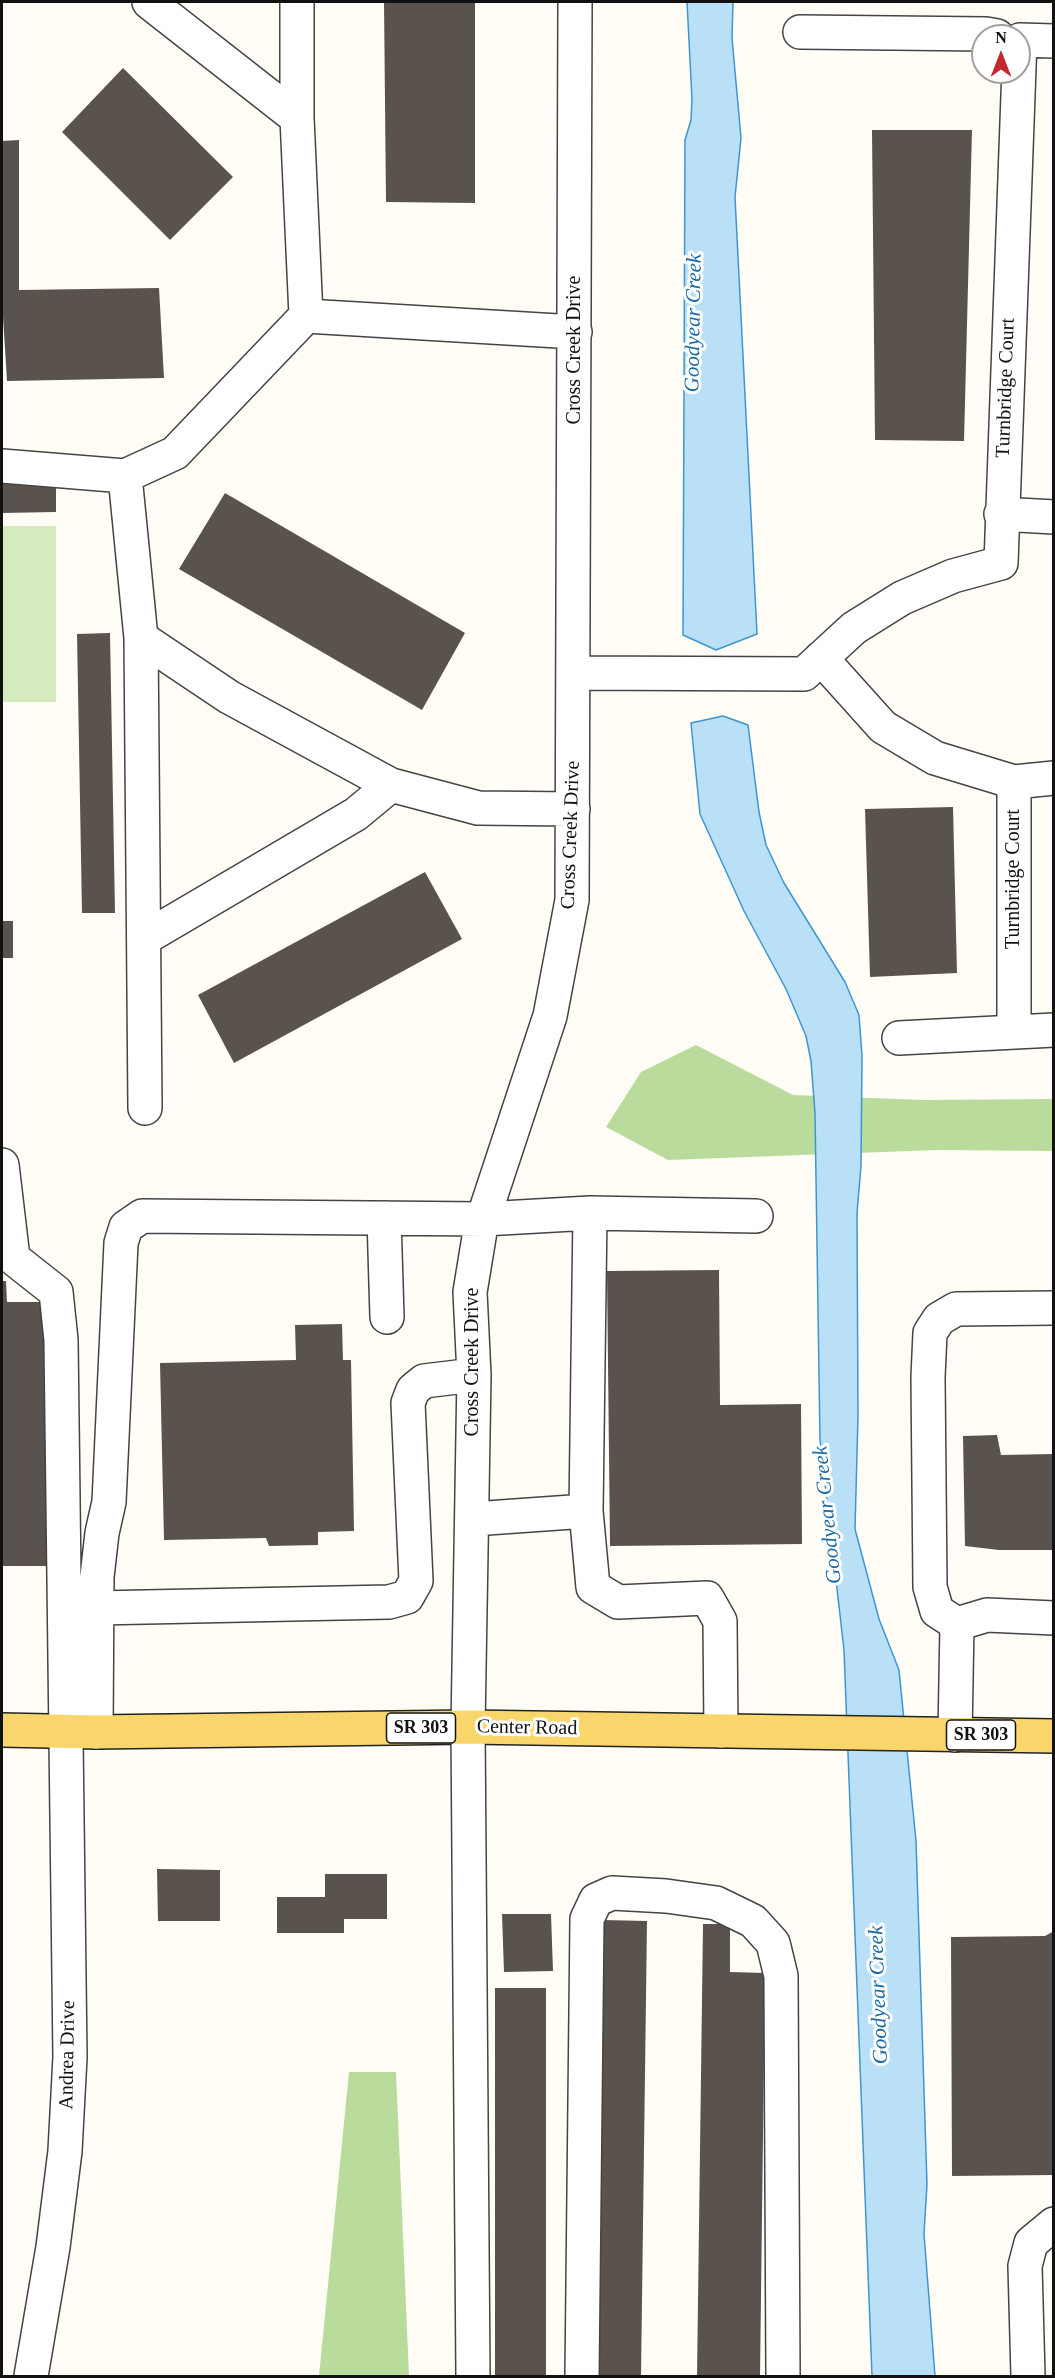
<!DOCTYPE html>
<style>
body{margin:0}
#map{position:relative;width:1055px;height:2378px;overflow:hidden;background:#fffdf5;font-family:Georgia,serif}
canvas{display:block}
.frame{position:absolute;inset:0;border:3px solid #111;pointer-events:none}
.north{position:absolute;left:971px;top:24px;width:60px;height:60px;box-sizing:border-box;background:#fff;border:2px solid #a0a0a0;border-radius:50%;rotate:0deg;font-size:16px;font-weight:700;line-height:24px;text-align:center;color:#111}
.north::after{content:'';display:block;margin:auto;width:21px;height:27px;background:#c4262e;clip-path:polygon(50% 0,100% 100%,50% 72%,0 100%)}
</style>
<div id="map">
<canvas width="1055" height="2378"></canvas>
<div class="frame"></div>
<div class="north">N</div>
</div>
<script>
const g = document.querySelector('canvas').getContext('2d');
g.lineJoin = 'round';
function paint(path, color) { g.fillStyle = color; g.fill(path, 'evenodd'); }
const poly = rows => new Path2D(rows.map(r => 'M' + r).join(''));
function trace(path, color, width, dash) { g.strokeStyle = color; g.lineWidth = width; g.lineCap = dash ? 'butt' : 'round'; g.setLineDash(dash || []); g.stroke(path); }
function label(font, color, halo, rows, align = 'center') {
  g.font = font + ' Georgia,serif'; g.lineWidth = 6; g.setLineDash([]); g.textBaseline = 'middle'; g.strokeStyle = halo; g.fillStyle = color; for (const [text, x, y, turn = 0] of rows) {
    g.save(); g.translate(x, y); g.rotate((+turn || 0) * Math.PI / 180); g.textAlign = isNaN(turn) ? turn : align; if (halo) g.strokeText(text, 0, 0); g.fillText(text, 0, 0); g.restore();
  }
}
const green = poly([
 [2,526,56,526,56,702,2,702]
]);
const forest = poly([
 [696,1045,793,1095,923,1100,1053,1099,1053,1151,937,1150,668,1160,606,1127,641,1072],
 [349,2072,396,2072,409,2376,319,2376]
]);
const water = poly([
 [687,2,733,2,732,38,741,138,735,197,757,634,716,650,683,635,685,140,691,120,692,99,687,2],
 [723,716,748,725,759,812,766,845,784,883,845,982,859,1015,862,1056,861,1166,857,1213,858,1416,855,1529,879,1619,899,1670,916,1841,927,2184,924,2234,935,2376,872,2376,844,1650,820,1440,815,1113,811,1061,806,1036,786,989,744,911,700,814,691,723,723,716]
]);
const building = poly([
 [384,2,475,2,475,203,386,202],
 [123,68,233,177,170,240,62,132],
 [872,130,972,130,964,441,875,440],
 [19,140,19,290,159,288,164,378,7,381,2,301,2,141],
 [56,477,56,512,2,513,2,478],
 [225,493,465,633,422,710,179,569],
 [110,633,115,913,82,913,77,634],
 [953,807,957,973,870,977,865,809],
 [425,872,462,939,234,1063,198,995],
 [2,921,13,921,13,958,2,958],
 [719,1270,720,1405,801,1404,802,1544,610,1546,607,1271],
 [2,1281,6,1281,7,1302,46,1302,47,1566,2,1566],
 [342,1324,343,1360,351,1360,354,1531,318,1532,318,1545,269,1546,266,1538,164,1540,160,1363,296,1360,295,1325],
 [997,1435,1001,1455,1054,1454,1054,1550,999,1550,965,1546,963,1436],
 [157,1869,220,1870,220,1921,158,1921],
 [325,1874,387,1874,387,1919,344,1919,344,1933,277,1933,277,1897,325,1897],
 [502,1914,551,1914,553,1971,504,1972],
 [603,1920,647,1921,641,2376,598,2376],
 [703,1924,730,1924,730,1972,765,1973,760,2376,697,2376],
 [1054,1931,1054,2175,952,2176,951,1937,1045,1936],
 [495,1988,546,1988,546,2376,495,2376]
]);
const minor = poly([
 [149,2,297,118],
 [297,2,297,118,306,316,575,332],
 [800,32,986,34,997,36],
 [2,466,125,476,175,453,306,316],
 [125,476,141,638,229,697,391,785,478,808,573,809],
 [1001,514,1054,517],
 [141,638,145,1108],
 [821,658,883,727,935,758,1014,782,1014,1032],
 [575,673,804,674,854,628,902,598,953,576,1001,563,1020,40,1054,41],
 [1014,782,1054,778],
 [145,938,356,814,391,785],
 [899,1038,1054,1030],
 [2,1165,13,1258,56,1292,61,1340,70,2057,65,2151,53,2247,31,2376],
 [590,1213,756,1216],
 [384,1218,387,1317],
 [473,1519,586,1511,593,1587,618,1602,707,1598,720,1621,721,1731],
 [97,1608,389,1602,407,1597,416,1581,408,1403,413,1390,424,1381,474,1375],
 [957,1624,937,1611,930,1587,928,1377,930,1333,939,1319,956,1309,1054,1308],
 [957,1624,987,1615,1054,1618],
 [96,1732,97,1577,102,1533,109,1502,121,1243,126,1227,142,1216,484,1219,590,1213,586,1511],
 [955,1735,957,1624],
 [473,2376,468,1727,474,1375,470,1292,481,1225,550,1016,572,900,575,2],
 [582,2376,587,1919,596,1900,612,1893,666,1896,716,1903,753,1921,773,1943,781,1976,783,2376],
 [1028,2376,1025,2266,1031,2243,1054,2224]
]);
const major = poly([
 [2,1730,96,1732,468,1727,1054,1736]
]);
const shields = [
 [421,1728,69],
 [981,1735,69]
];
const shieldNames = [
 ["SR 303",421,1728],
 ["SR 303",981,1735]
];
const streetNames = [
 ["Cross Creek Drive",575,350,-90],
 ["Turnbridge Court",1006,388,-88],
 ["Cross Creek Drive",571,835,-88],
 ["Turnbridge Court",1014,879,-90],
 ["Cross Creek Drive",473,1362,-90],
 ["Center Road",527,1728,1],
 ["Andrea Drive",68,2055,-89]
];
const waterNames = [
 ["Goodyear Creek",694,323,-89],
 ["Goodyear Creek",828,1515,-96],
 ["Goodyear Creek",879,1995,-92]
];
paint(green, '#d5ebbd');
paint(forest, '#b9dc9c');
paint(water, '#b9e0f7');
trace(water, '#3f96cf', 1.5);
paint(building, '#5a524d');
trace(minor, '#444', 36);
trace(major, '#222', 36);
trace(minor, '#fff', 33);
trace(major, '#f9d66b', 33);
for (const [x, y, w] of shields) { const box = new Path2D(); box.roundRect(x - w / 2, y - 15, w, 30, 4.5); g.fillStyle = '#fff'; g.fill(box); trace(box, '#111', 1.5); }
label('bold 18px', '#111', null, shieldNames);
label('20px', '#111', '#fff', streetNames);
label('italic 21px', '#1768a6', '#fff', waterNames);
</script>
